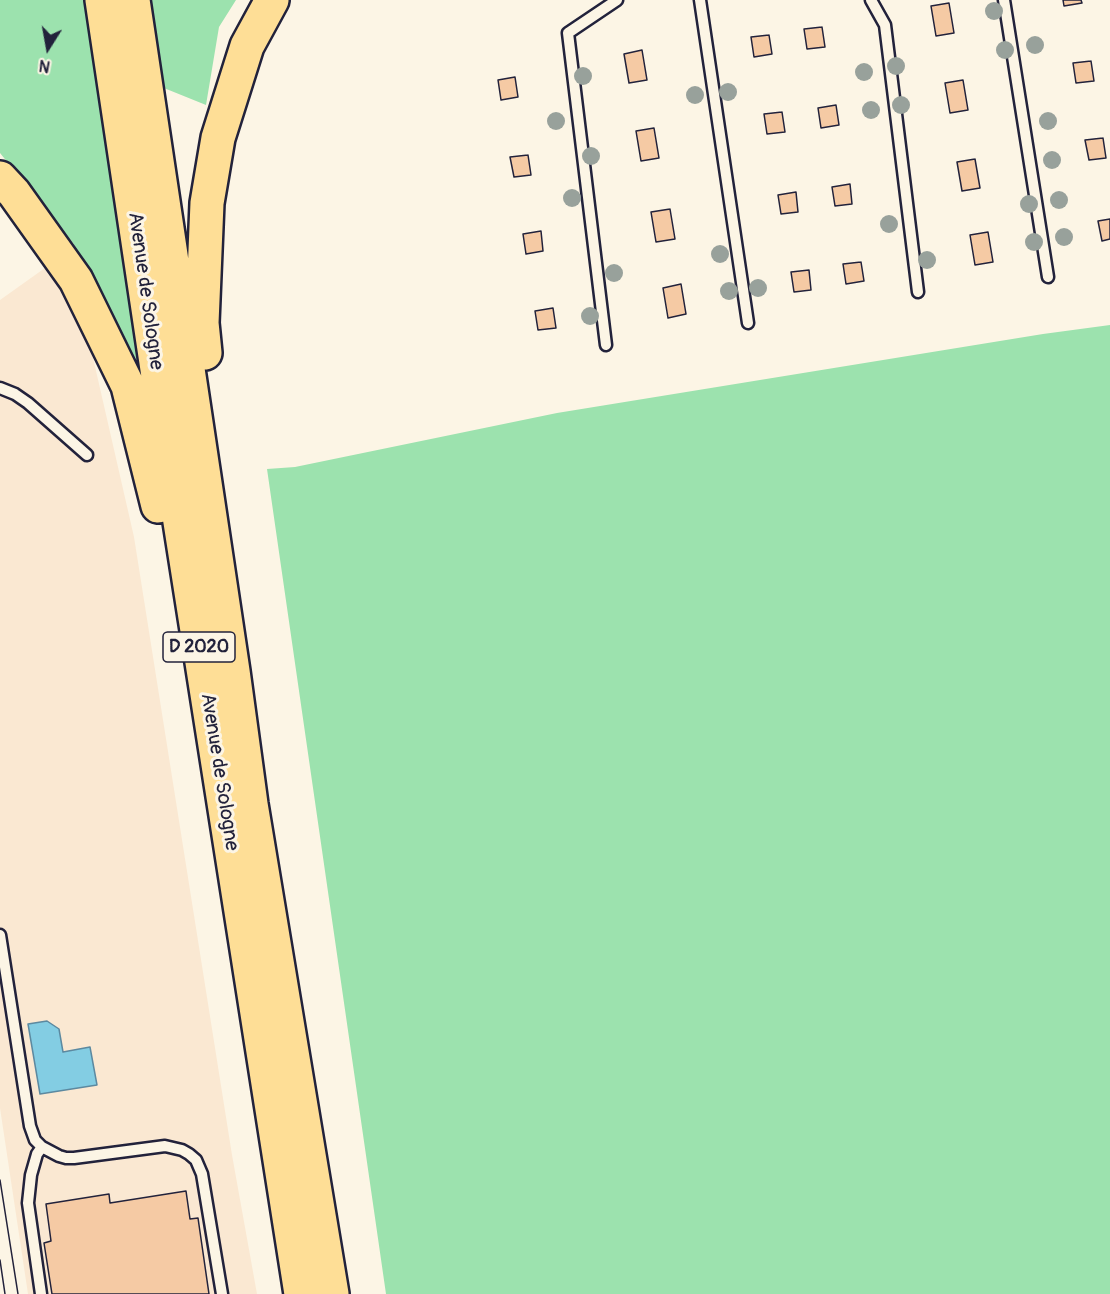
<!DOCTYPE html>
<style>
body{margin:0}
#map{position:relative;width:1110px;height:1294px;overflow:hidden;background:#fcf5e5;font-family:Pangolin,sans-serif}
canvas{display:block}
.north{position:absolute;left:18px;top:18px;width:60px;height:60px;-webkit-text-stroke:4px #fcf5e5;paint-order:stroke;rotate:191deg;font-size:16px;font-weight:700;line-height:24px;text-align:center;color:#22223b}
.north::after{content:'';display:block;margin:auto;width:21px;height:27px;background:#22223b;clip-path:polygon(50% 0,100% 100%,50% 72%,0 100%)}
</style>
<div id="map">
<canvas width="1110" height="1294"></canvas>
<div class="north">N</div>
</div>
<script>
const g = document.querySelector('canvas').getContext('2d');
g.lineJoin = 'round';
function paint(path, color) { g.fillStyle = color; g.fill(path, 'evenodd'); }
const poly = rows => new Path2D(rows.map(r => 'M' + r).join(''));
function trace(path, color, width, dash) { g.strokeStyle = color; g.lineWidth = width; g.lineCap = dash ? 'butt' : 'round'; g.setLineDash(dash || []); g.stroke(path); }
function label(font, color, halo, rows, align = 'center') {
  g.font = font + ' Pangolin,sans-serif'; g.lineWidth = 6; g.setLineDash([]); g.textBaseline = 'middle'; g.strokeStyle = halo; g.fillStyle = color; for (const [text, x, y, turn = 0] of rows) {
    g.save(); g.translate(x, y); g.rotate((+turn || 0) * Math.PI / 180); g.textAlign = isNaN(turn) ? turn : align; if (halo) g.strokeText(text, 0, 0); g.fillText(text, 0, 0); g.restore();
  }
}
const built = poly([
 [52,263,83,314,134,537,232,1155,257,1294,28,1294,0,1108,0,300]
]);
const green = poly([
 [0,0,84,0,144,382,73,243,0,153],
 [147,0,236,0,219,27,206,105,154,84],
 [1110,325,1110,1294,386,1294,267,469,295,467,557,413,1043,334]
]);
const water = poly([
 [47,1021,59,1029,63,1052,90,1047,97,1085,40,1094,28,1024,47,1021]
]);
const building = poly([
 [1063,0,1081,0,1082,3,1064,6,1063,0],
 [949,3,954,33,936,36,931,6,949,3],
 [822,27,825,47,807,49,804,29,822,27],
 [769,35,772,54,754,57,751,37,769,35],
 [642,50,647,80,629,83,624,54,642,50],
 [1091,61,1094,81,1076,83,1073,63,1091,61],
 [515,77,518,97,501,100,498,80,515,77],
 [963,80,968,110,950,113,945,83,963,80],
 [836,105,839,125,821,128,818,108,836,105],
 [782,112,785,132,767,134,764,114,782,112],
 [654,128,659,158,641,161,636,131,654,128],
 [1103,138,1106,158,1089,160,1085,140,1103,138],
 [528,155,531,175,514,177,510,157,528,155],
 [975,159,980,188,962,191,957,162,975,159],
 [850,184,852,204,835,206,832,187,850,184],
 [796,192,798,212,781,214,778,195,796,192],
 [670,209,675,239,656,242,651,212,670,209],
 [1110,219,1110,239,1102,241,1098,221,1110,219],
 [541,231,543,251,526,254,523,234,541,231],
 [988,232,993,262,975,265,970,235,988,232],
 [861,262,864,281,846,284,843,264,861,262],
 [809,270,811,290,794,292,791,272,809,270],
 [681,284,686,314,668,318,663,288,681,284],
 [553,308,556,328,538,330,535,311,553,308],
 [186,1191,190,1219,198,1218,209,1294,52,1294,44,1243,51,1241,46,1204,109,1194,110,1203,186,1191]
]);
const service = poly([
 [700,0,748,323],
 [871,0,885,25,918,292],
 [1004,0,1048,277],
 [606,345,568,33,617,0],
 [0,388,15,394,28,403,87,455],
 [0,935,30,1126,35,1140,42,1147,59,1156,66,1158,74,1158,165,1146,182,1150,189,1154,196,1160,202,1174,222,1294],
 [41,1294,28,1203,31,1175,37,1154,42,1147]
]);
const primary = poly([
 [102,0,175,490,301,1294],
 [133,0,233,671,251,804,332,1294],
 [0,178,14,193,76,280,128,386,158,506],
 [205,353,202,323,207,203,218,138,247,46,272,0]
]);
const tram = poly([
 [0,1180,18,1294],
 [0,1260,5,1294]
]);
const trees = [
 [994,11],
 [1035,45],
 [1005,50],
 [896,66],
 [864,72],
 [583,76],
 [728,92],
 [695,95],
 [901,105],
 [871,110],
 [556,121],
 [1048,121],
 [591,156],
 [1052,160],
 [572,198],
 [1059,200],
 [1029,204],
 [889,224],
 [1064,237],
 [1034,242],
 [720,254],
 [927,260],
 [614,273],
 [758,288],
 [729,291],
 [590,316]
];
const shields = [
 [199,647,72]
];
const shieldNames = [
 ["D 2020",199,647]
];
const streetNames = [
 ["Avenue de Sologne",145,291,82],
 ["Avenue de Sologne",219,772,81]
];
paint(built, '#fae8d2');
paint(green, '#9ce2ae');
paint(water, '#83cde3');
trace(water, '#5c89a0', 1.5);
paint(building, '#f5caa4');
trace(building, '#22223b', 1.5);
trace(service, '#22223b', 15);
trace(primary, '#22223b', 38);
trace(service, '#fcf5e5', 10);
trace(primary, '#fede96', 33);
trace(tram, '#22223b', 1.5);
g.fillStyle = '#98a19b';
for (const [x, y] of trees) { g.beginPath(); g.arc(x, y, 9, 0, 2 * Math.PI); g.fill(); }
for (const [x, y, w] of shields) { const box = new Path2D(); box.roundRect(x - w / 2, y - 15, w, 30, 4.5); g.fillStyle = '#fcf5e5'; g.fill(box); trace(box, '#22223b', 1.5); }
label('bold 18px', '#22223b', null, shieldNames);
label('20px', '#22223b', '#fcf5e5', streetNames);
</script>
